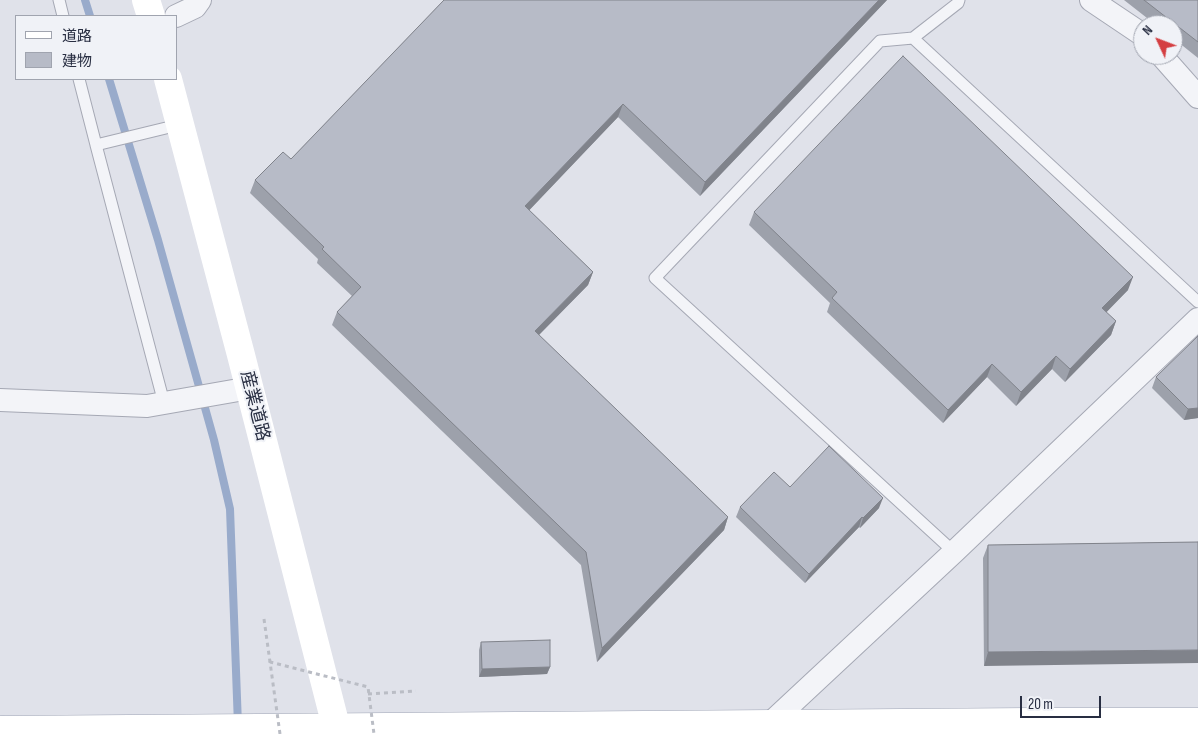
<!DOCTYPE html>
<meta charset="utf-8">
<style>
body{margin:0}
#map{position:relative;width:1198px;height:734px;overflow:hidden;background:#e0e2ea;font-family:"Sofia Sans Condensed","Noto Sans JP",sans-serif}
canvas{display:block}
.legend{position:absolute;left:15px;top:15px;width:162px;height:65px;box-sizing:border-box;background:#f0f2f7;border:1px solid #a0a4af;margin:0;padding:6px 9px;list-style:none;font-size:15px;color:#282e42}
.legend li{display:flex;align-items:center;gap:10px;height:25px}
.legend b{width:25px;border:1px solid #a0a4af}
.north{position:absolute;left:1133px;top:15px;width:50px;height:50px;box-sizing:border-box;background:#f0f2f7;border:1px solid #a0a4af;border-radius:50%;rotate:313deg;font-size:14px;font-weight:700;line-height:20px;text-align:center;color:#282e42}
.north::after{content:'';display:block;margin:auto;width:18px;height:22px;background:#d43f42;clip-path:polygon(50% 0,100% 100%,50% 72%,0 100%)}
.scale{position:absolute;left:1020px;top:696px;width:81px;height:22px;box-sizing:border-box;border:2px solid #282e42;border-top:0;padding-left:6px;font-size:15px;line-height:18px;white-space:nowrap;color:#282e42;-webkit-text-stroke:4px #f0f2f7;paint-order:stroke}
</style>
<div id="map">
<canvas width="1198" height="734"></canvas>
<ul class="legend">
<li><b style="height:6px;background:#fff"></b>道路</li>
<li><b style="height:14px;background:#b7bbc7"></b>建物</li>
</ul>
<div class="north">N</div>
<div class="scale">20 m</div>
</div>
<script>
const g = document.querySelector('canvas').getContext('2d');
g.lineJoin = 'round';
const poly = rows => new Path2D(rows.map(r => 'M' + r).join(''));
function trace(path, color, width, dash) { g.strokeStyle = color; g.lineWidth = width; g.lineCap = dash ? 'butt' : 'round'; g.setLineDash(dash || []); g.stroke(path); }
function paint(path, color) { g.fillStyle = color; g.fill(path, 'evenodd'); }
function label(font, color, halo, rows, align = 'center') {
  g.font = font + ' "Sofia Sans Condensed","Noto Sans JP",sans-serif'; g.lineWidth = 4; g.setLineDash([]); g.textBaseline = 'middle'; g.strokeStyle = halo; g.fillStyle = color; for (const [text, x, y, turn = 0] of rows) {
    g.save(); g.translate(x, y); g.rotate((+turn || 0) * Math.PI / 180); g.textAlign = isNaN(turn) ? turn : align; if (halo) g.strokeText(text, 0, 0); g.fillText(text, 0, 0); g.restore();
  }
}
const stream = poly([
 [85,0,90,16],
 [109,79,158,240,214,440,230,509,238,725]
]);
const path = poly([
 [264,619,270,662],
 [368,694,416,691]
]);
const lane = poly([
 [59,0,63,16],
 [913,38,958,3,959,0],
 [79,79,96,145],
 [164,403,96,145,170,127],
 [954,552,655,278,880,41,913,38,1198,302]
]);
const street = poly([
 [1091,0,1143,35],
 [176,16,195,7,200,0],
 [1161,55,1198,97],
 [0,400,147,406,250,388],
 [763,730,954,552,1198,319]
]);
const secondary = poly([
 [146,0,151,16],
 [168,79,241,355,338,734]
]);
const primary = poly([
 [0,730,1029,722,1198,722]
]);
const pathBridge = poly([
 [280,734,270,662,368,687,374,734]
]);
const wall = poly([
 [444,0,887,0,700,196,618,117,529,210,593,272,588,285,539,335,728,517,724,530,597,662,581,565,332,325,337,312,352,296,317,263,318,259,250,193,255,180,291,159],
 [1124,0,1198,0,1198,58,1173,38,1173,25,1156,25],
 [754,212,1128,290,1106,312,1116,321,1111,335,1065,382,1052,369,1016,406,987,377,943,423,827,312,830,303,749,225],
 [1198,336,1198,418,1184,420,1152,388,1156,377],
 [790,487,879,508,860,528,859,527,805,583,736,517,740,507],
 [1198,542,984,666,983,558,988,545],
 [481,642,550,667,547,674,479,677,479,650]
]);
const shadedWall = poly([
 [879,0,887,0,700,196,705,182],
 [623,104,618,117,520,220,525,206],
 [593,272,588,285,530,344,535,331],
 [1133,277,1128,290,1097,322,1102,308],
 [1116,321,1111,335,1065,382,1070,369],
 [1056,356,1052,369,1016,406,1021,392],
 [992,364,987,377,943,423,948,410],
 [1198,408,1198,418,1184,420,1188,409],
 [883,498,879,508,860,528,863,518],
 [728,517,724,530,597,662,602,648],
 [862,517,859,527,805,583,809,574],
 [1198,650,1198,663,984,666,988,652],
 [550,667,547,674,479,677,482,669]
]);
const building = poly([
 [444,0,879,0,705,182,623,104,525,206,593,272,535,331,728,517,602,648,586,552,337,312,361,287,322,249,324,247,255,180,283,152,291,159,444,0],
 [1144,0,1198,0,1198,42,1144,0],
 [903,56,1133,277,1102,308,1116,321,1070,369,1056,356,1021,392,992,364,948,410,832,298,837,292,754,212,903,56],
 [1198,336,1198,408,1188,409,1156,377,1198,336],
 [829,446,883,498,863,518,862,517,809,574,740,507,774,472,790,487,829,446],
 [1198,542,1198,650,988,652,988,545,1198,542],
 [550,640,550,667,482,669,481,642,550,640]
]);
const streetNames = [
 ["産業道路",254,406,76]
];
trace(stream, '#99abcb', 8);
trace(lane, '#a5a8b4', 13);
trace(street, '#a5a8b4', 24);
trace(primary, '#9fa5b6', 29);
trace(path, '#babdc5', 3, [4, 4]);
trace(lane, '#f3f4f8', 11);
trace(street, '#f3f4f8', 22);
trace(secondary, '#fff', 28);
trace(primary, '#fff', 28);
trace(pathBridge, '#babdc5', 3, [4, 4]);
paint(wall, '#9da1ab');
paint(shadedWall, '#80838b');
paint(building, '#b7bbc7');
trace(building, '#80838b', 1);
label('18px', '#282e42', '#f0f2f7', streetNames);
</script>
